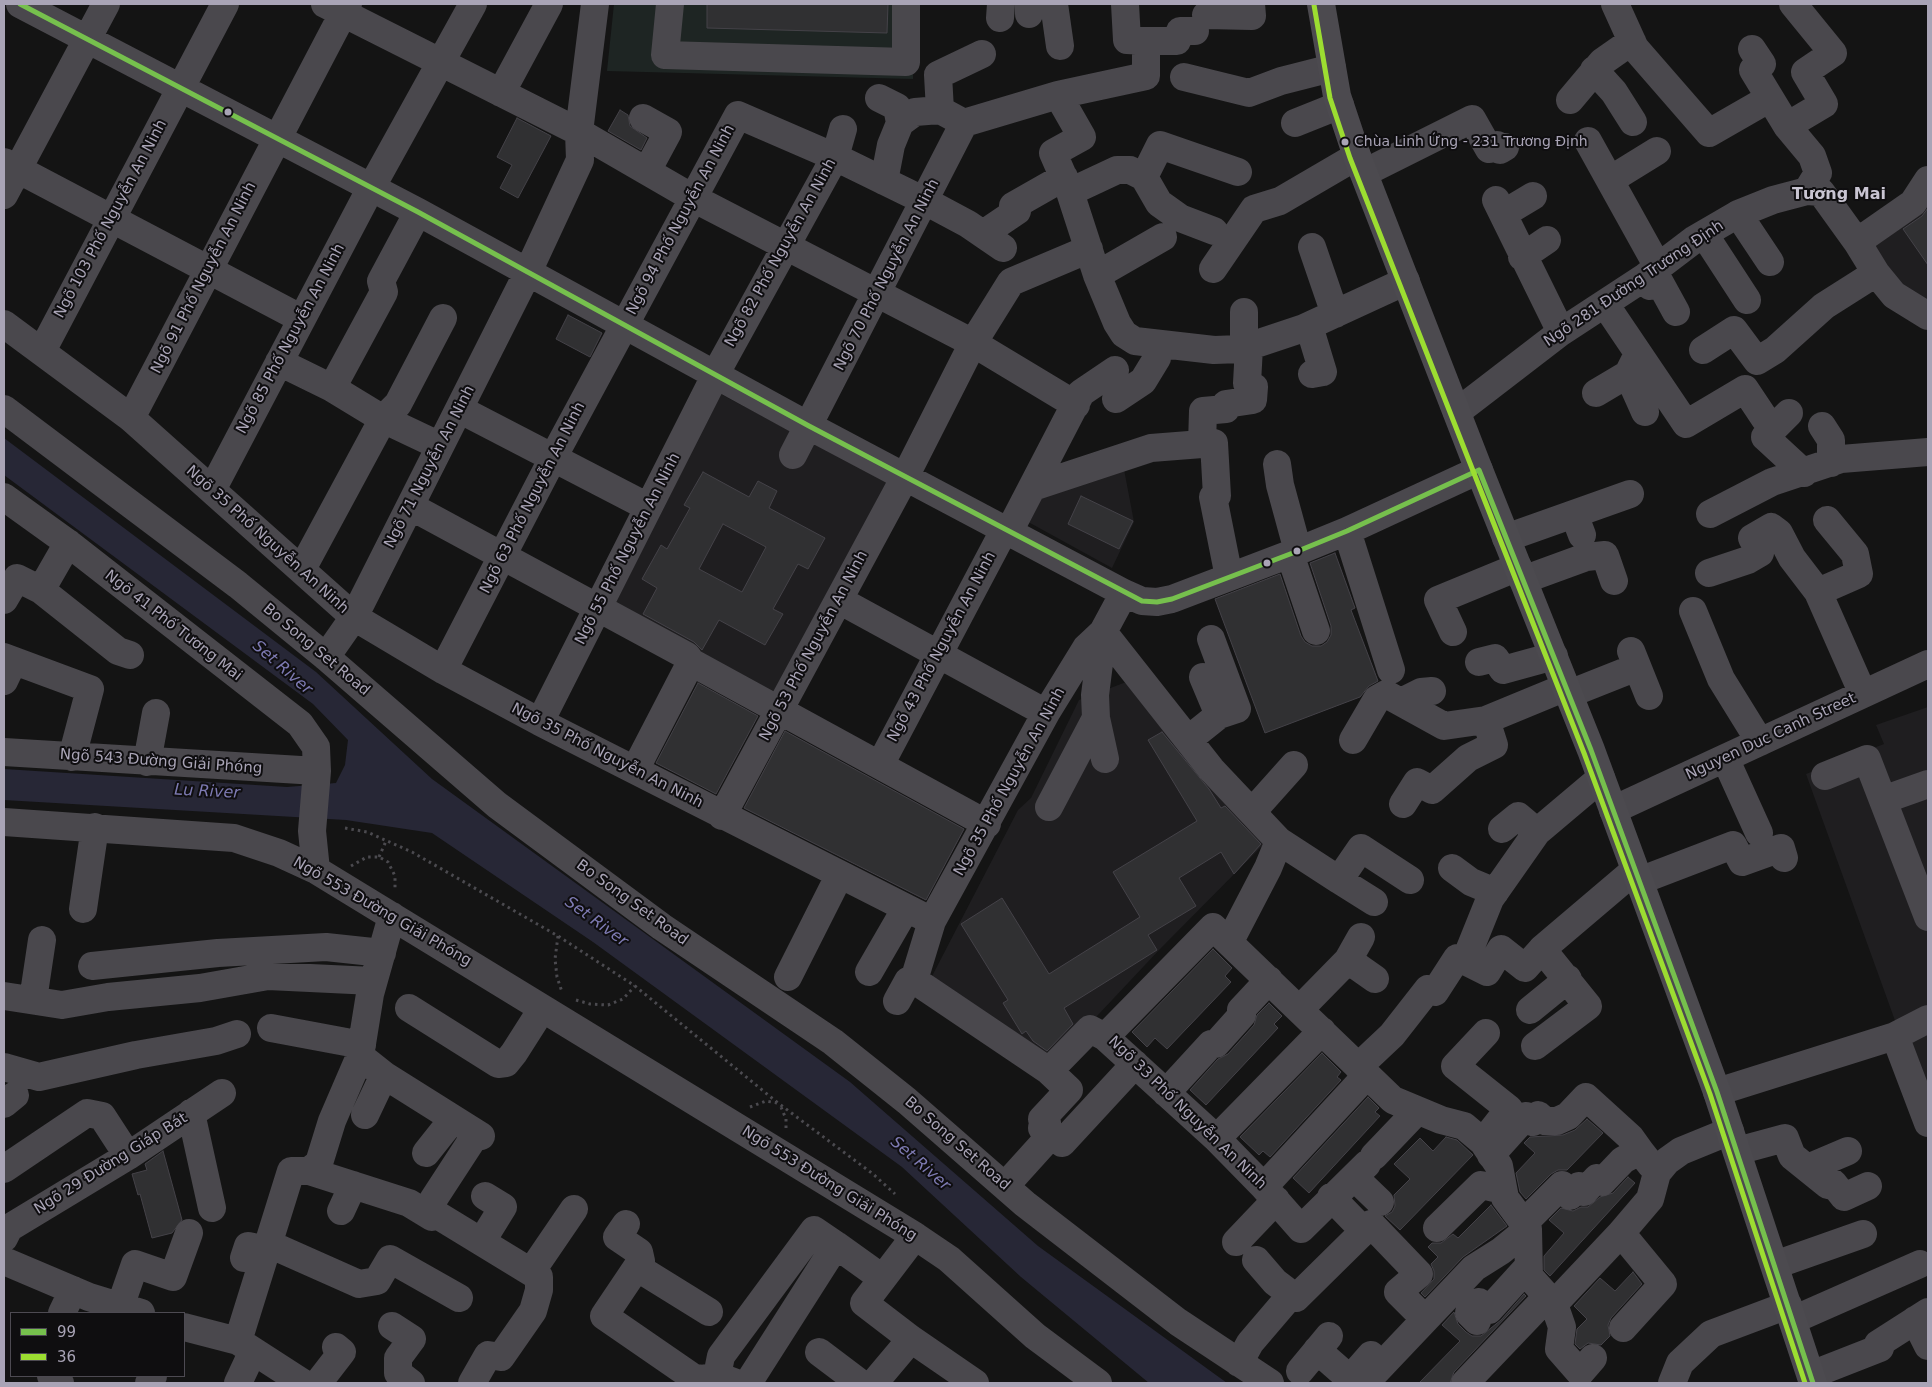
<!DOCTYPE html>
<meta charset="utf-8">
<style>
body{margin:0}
#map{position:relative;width:1932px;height:1387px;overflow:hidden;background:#141414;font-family:"DejaVu Sans",sans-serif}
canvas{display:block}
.frame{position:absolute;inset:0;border:5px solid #a9a4b6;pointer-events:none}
.legend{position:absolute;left:10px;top:1312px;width:175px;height:65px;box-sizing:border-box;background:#0f0e10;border:1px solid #4d4a52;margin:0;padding:6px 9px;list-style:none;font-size:15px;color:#a9a4b6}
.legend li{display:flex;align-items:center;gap:10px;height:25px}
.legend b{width:25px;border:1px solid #4d4a52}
</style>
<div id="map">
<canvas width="1932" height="1387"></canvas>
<div class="frame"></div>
<ul class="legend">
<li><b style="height:6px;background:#76c04d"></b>99</li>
<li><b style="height:6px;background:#9cdd31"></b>36</li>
</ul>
</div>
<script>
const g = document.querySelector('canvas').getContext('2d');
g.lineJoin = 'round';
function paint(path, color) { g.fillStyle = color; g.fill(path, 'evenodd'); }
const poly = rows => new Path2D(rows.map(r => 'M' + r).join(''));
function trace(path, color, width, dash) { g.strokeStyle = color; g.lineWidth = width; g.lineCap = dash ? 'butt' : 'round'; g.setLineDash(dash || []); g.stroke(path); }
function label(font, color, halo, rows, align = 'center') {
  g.font = font + ' "DejaVu Sans",sans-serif'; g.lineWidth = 4; g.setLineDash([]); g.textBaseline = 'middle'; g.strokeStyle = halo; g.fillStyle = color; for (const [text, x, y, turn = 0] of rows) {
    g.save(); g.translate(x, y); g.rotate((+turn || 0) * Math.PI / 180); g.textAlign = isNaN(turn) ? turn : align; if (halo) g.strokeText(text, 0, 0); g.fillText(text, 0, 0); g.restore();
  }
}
const built = poly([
 [1924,202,1928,208,1928,312,1861,244],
 [715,391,892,485,778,699,600,604],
 [1123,464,1134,522,1112,568,1021,518,1035,491],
 [1134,679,1263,845,1160,949,1050,1066,928,984,1018,810,1031,798,1079,700],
 [1928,707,1928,1112,1806,774,1884,744,1876,725]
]);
const green = poly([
 [614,4,913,4,913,79,607,71]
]);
const water = poly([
 [4,438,316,672,432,779,850,1082,1038,1246,1227,1383,1149,1383,1021,1277,902,1167,593,942,432,833,346,820,4,800,4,769,287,787,336,783,345,765,348,740,313,704,4,475]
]);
const building = poly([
 [707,4,888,4,887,33,707,28,707,4],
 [620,110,628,115,630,126,647,138,641,150,608,131,620,110],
 [517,118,551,136,518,198,500,188,512,165,497,157,517,118],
 [1928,208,1928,265,1903,229,1922,216,1928,208],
 [568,315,602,333,590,357,556,339,568,315],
 [703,472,749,497,758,481,777,491,769,508,825,538,808,569,798,564,773,609,783,614,765,645,719,620,702,650,694,642,643,614,657,588,642,579,661,545,667,549,690,508,684,505,703,472],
 [723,524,766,547,742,592,699,569,723,524],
 [1081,496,1133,521,1119,549,1068,524,1081,496],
 [1335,553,1355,608,1351,610,1378,681,1369,686,1360,697,1265,733,1215,599,1280,574,1301,636,1305,642,1312,646,1321,646,1327,642,1331,635,1331,626,1310,563,1335,553],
 [698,683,758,716,716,794,656,763,698,683],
 [785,731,964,829,926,900,744,808,785,731],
 [1162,732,1209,789,1221,808,1225,806,1261,844,1234,874,1221,852,1179,878,1196,906,1148,935,1157,950,1064,1008,1073,1024,1047,1051,1033,1041,1026,1031,1022,1034,1003,1003,1008,1000,961,924,1002,898,1049,974,1140,917,1113,872,1197,821,1148,740,1162,732],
 [1213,949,1232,968,1225,976,1231,982,1167,1049,1155,1038,1147,1047,1132,1032,1213,949],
 [1269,1003,1282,1016,1274,1024,1278,1028,1206,1105,1190,1090,1218,1059,1228,1054,1254,1025,1257,1015,1269,1003],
 [1322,1053,1341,1072,1337,1077,1341,1080,1270,1157,1263,1151,1259,1155,1240,1137,1322,1053],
 [1368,1097,1379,1108,1375,1112,1380,1116,1309,1193,1293,1178,1368,1097],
 [1587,1119,1603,1133,1567,1170,1558,1170,1551,1174,1526,1199,1520,1192,1516,1173,1535,1153,1524,1143,1530,1137,1563,1135,1575,1130,1587,1119],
 [1446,1137,1457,1140,1473,1155,1400,1230,1385,1216,1392,1212,1395,1206,1394,1195,1410,1179,1394,1164,1420,1138,1433,1151,1446,1137],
 [163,1151,182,1220,172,1233,152,1238,140,1194,138,1195,132,1174,147,1170,145,1164,163,1151],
 [1628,1177,1635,1183,1550,1276,1544,1270,1544,1256,1564,1233,1549,1220,1561,1208,1573,1211,1581,1207,1588,1207,1600,1197,1613,1193,1628,1177],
 [1491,1205,1507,1226,1463,1257,1425,1297,1421,1293,1434,1279,1434,1271,1431,1264,1438,1257,1428,1247,1432,1243,1441,1243,1453,1234,1458,1238,1491,1205],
 [1633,1272,1642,1284,1611,1318,1608,1325,1610,1336,1601,1345,1588,1343,1580,1349,1575,1344,1577,1329,1587,1319,1574,1306,1600,1278,1615,1291,1633,1272],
 [1524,1294,1526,1296,1454,1372,1450,1383,1419,1383,1460,1341,1442,1325,1454,1312,1458,1324,1466,1332,1472,1336,1481,1336,1501,1320,1524,1294]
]);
const path = poly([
 [345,828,367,832,412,852,558,936,635,986,778,1103,873,1174,895,1194],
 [379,857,386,841],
 [351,866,367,857,379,857,388,862,395,876,395,891],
 [558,936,555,959,557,977,562,992],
 [576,1000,590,1004,608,1005,623,999,635,986],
 [750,1107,766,1101,777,1103],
 [781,1107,786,1119,786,1130]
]);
const minor = poly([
 [20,4,418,212,809,426,1124,593,1142,601,1157,602,1172,599,1298,551,1347,531,1479,470],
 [325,4,579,132,693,198,973,343,1076,405],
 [670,4,665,55,906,62,906,4],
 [1029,4,1029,14],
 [1054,4,1060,46],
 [1615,4,1635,48,1709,133,1770,98,1787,126,1812,156,1818,173,1807,191],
 [1206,15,1252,16,1251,4],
 [1000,18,1001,4],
 [1146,41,1177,41,1180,31,1195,31],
 [1752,49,1762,64,1753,70,1770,98],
 [1594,70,1614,92,1633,122],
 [1184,77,1249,93,1281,81,1332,68],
 [501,93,549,4],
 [1058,95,1146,76,1146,41,1127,40,1125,4],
 [879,98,897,107,900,123],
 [1570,100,1602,62,1632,41],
 [940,110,938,75,982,54],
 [643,118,668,132,647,171],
 [964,123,1058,95,1082,137,1053,153,1070,192,1097,275,1117,323,1124,334,1135,341,1214,350,1241,349,1304,328,1406,281],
 [1295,123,1340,105],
 [1787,126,1824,104,1805,72,1833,53,1793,4],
 [1588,141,1658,267],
 [4,162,302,319],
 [1364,173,1472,119,1489,149,1497,145,1500,150,1505,147],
 [1144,177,1160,145,1238,172],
 [1610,180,1657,151],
 [884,181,891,145,900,123,915,112,940,110,964,123],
 [1070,192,1117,170,1130,170,1144,177,1159,203,1180,218,1214,231],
 [4,195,106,4],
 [1496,200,1561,332],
 [1503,214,1533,196],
 [1738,214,1770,262],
 [983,234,1017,211,1013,206,1064,177],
 [1704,234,1747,300],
 [1857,242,1913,203,1928,180],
 [1312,247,1335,314],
 [1522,257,1547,240],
 [1213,269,1254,209,1280,201,1357,156],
 [1097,275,1163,237],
 [1645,277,1650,286,1659,281,1676,312],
 [1605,304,1686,424,1745,389,1765,419],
 [1244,312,1244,348],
 [4,324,131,418,354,617,443,670,540,722,932,921],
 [1309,326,1323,372,1312,374],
 [1703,350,1734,330,1757,361,1775,350,1824,306,1876,273],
 [42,351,225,4],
 [1638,354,1628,374,1645,412],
 [279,362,332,388,383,419,440,446],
 [332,388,384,292,381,281,418,212],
 [1596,393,1628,374],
 [1116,399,1143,381,1157,358],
 [4,409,238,585,326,657,497,805,662,927,833,1042,907,1101,1025,1204,1178,1322,1270,1383],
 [459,409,648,507],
 [1457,412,1561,332,1645,277,1695,239,1738,214,1773,200,1807,191,1821,192,1857,242,1876,273,1894,295,1928,316],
 [1789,413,1765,437,1804,473],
 [131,418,348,4],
 [1822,426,1831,440,1831,463],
 [1214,443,1217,496,1213,497,1229,577],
 [793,455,964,123],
 [1277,464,1280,485,1298,551],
 [1033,487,1151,448,1202,444,1203,411,1226,409,1226,404,1253,400,1254,387,1247,383,1249,347],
 [212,490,365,199,473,4],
 [4,497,68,543,300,724,316,747,317,771,312,831,316,870],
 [410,506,687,656,691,662,987,824],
 [1574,514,1582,535],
 [1710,514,1772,482,1841,459,1928,452],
 [1347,531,1391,670],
 [1506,538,1630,494],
 [1290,554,1316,631],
 [302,569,383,419,398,404,443,318],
 [1709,573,1748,560,1760,553,1752,538,1771,527,1779,533,1792,558,1818,592,1863,694],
 [1523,580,1586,557,1605,555,1614,581],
 [41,590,68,543],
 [1818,592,1859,574,1855,554,1827,520],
 [4,600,17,578,41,590,118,651,130,655],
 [839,600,1046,713],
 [1693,611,1721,679,1760,742],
 [1103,632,1211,769,1279,841,1339,880,1361,848,1410,880],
 [1103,632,1095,695,1096,718,1105,759],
 [1453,632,1438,600,1518,567],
 [1631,651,1649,696],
 [4,657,90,689,72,757],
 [326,657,354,617,527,274,580,160,579,132,595,4],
 [1479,662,1495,658,1503,670,1554,656],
 [443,670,555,454,738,115,835,157,925,201,968,224,1003,248],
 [1203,677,1219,715],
 [4,681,13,662],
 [1569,694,1637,667],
 [1401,702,1421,692,1432,691],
 [540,722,721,364,835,157,843,129],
 [1189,739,1219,715,1237,709,1211,639],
 [1353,740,1377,699,1386,694,1444,726,1486,720,1566,687],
 [4,752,317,771],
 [1725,758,1759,833],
 [147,762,156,713],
 [880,765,999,540,1015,520,1081,393,1115,370],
 [635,770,691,662],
 [1825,776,1867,759,1928,917],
 [1883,800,1928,784],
 [1403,804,1417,782,1432,790,1468,758,1494,745,1486,720],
 [1049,807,1096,718],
 [1613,810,1928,664],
 [1252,812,1294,765],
 [722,816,905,477,973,343,1011,282,1089,249],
 [4,822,234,838,279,853,316,870,915,1236,949,1259,1035,1336,1098,1383],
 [1502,829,1518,816,1537,832],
 [1452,868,1471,882,1495,892],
 [1339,880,1374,902],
 [1639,881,1733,845,1742,862,1781,848,1784,858],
 [83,909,95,827],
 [1230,941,1268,868,1279,841],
 [1348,960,1375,979],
 [1465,961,1487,972,1501,949,1525,968,1542,949,1635,870],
 [92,966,218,953,326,947,382,953],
 [869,972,906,908],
 [788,977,839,876],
 [914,980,1049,1071,1090,1029,1105,1037,1217,1139,1264,1187,1301,1229,1367,1164],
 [914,980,932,921,1046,713,1086,648,1103,632,1124,593],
 [1435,992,1457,958,1465,961,1490,899,1537,832,1601,778],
 [4,996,62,1005,108,997,200,988,268,976,373,981],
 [33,1000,42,940],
 [897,1001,908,981,914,980],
 [409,1008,498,1064,506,1063,514,1053,542,1009],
 [1300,1009,1348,960,1361,937],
 [1530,1010,1568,979],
 [271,1028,362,1045],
 [1486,1033,1455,1066,1509,1109,1487,1137],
 [1895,1036,1928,1123],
 [1105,1037,1213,927,1393,1100,1441,1120,1464,1126,1483,1142,1499,1166,1505,1198,1528,1229,1529,1276,1554,1304,1621,1233,1650,1199,1657,1173,1667,1161,1681,1151,1730,1131],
 [1535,1046,1588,1006,1542,949],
 [360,1056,384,1075,481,1136],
 [4,1067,39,1077,136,1055,216,1041,237,1034],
 [1358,1067,1392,1035,1428,989],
 [1049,1071,1069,1090,1042,1119,1047,1123,1042,1128,1050,1136],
 [1717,1092,1895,1036,1928,1019],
 [1166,1093,1211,1044,1216,1044,1242,1015,1241,1010,1269,980],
 [4,1104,15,1095],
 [191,1113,212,1208],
 [365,1115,384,1075],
 [1225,1130,1322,1031],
 [1737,1151,1785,1138,1792,1156,1828,1185,1833,1183,1844,1197,1868,1186],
 [426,1153,453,1119],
 [1491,1155,1526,1116,1533,1122,1538,1115,1545,1121,1557,1121,1568,1116,1586,1097,1630,1137,1640,1151],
 [1374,1156,1417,1111],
 [1808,1168,1848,1151],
 [4,1169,87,1113,102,1116,128,1156],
 [309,1171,409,1203,432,1217],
 [1355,1178,1380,1202],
 [1271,1179,1367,1075],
 [1005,1186,1052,1134,1062,1143,1135,1064],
 [1331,1197,1364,1231,1371,1224,1419,1274,1398,1292,1425,1319],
 [433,1200,476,1134],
 [341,1211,353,1185],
 [439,1216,539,1277,539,1290,533,1311,501,1357,488,1355,472,1383],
 [1524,1223,1562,1185,1570,1196,1579,1186,1584,1192,1597,1178,1602,1182,1623,1160,1640,1151,1651,1165],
 [626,1224,617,1237,639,1252,641,1261,604,1316,694,1378,704,1379,717,1376,736,1383],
 [1437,1228,1481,1185,1502,1190],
 [1621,1233,1663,1284,1623,1328],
 [915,1236,864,1303,911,1339,975,1383],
 [4,1238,9,1228,128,1156,222,1093],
 [482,1241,503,1207,485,1196],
 [1236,1242,1276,1200],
 [269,1244,359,1284,377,1281,390,1259,459,1298],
 [244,1258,248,1246,267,1250],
 [1256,1260,1275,1282,1296,1298,1364,1231],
 [4,1261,89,1297,141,1313],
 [1775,1265,1863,1234],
 [638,1268,709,1312],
 [531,1272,574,1209],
 [1554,1304,1562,1327,1559,1349,1580,1373,1593,1358],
 [120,1307,135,1264,173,1277,189,1233],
 [62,1313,73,1290],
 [1793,1320,1920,1264],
 [1915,1320,1928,1346],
 [1477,1321,1469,1313,1479,1302,1489,1310,1528,1267],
 [392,1326,412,1339,398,1358,398,1373,411,1383],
 [184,1327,238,1341,303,1383],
 [238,1341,291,1171,309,1171,319,1163,332,1121,360,1056,370,994,392,916],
 [1317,1350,1350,1379,1371,1355],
 [819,1352,860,1383],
 [1239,1363,1250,1343,1291,1295],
 [1300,1371,1329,1336],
 [1811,1375,1880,1348,1878,1344,1928,1312],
 [51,1376,60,1383],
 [717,1376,721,1356,814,1230,836,1245],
 [149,1383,153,1376],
 [238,1383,253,1351],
 [318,1383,342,1352,336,1347],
 [748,1383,836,1245,882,1278],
 [874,1383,911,1339],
 [1365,1383,1474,1268,1501,1251,1528,1229],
 [1465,1383,1547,1297],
 [1672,1383,1680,1363,1711,1334,1788,1305]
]);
const major = poly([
 [1321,4,1337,96,1357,156,1479,470,1591,750,1717,1092,1813,1383]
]);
const bus1 = poly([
 [20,4,418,212,809,426,1142,601,1157,602,1172,599,1298,551,1347,531,1479,470],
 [1479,470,1591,750,1717,1092,1813,1383]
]);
const bus2 = poly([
 [1314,5,1330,98,1350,158,1584,753,1710,1094,1805,1383]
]);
const markers = [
 [228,112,4.5,"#a9a4b6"],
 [1345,142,4.5,"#a9a4b6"],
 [1297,551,4.5,"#a9a4b6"],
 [1267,563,4.5,"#a9a4b6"]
];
const busNames = [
 ["Chùa Linh Ứng - 231 Trương Định",1354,142]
];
const streetNames = [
 ["Ngõ 103 Phố Nguyễn An Ninh",111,219,-62],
 ["Ngõ 94 Phố Nguyễn An Ninh",681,220,-62],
 ["Ngõ 82 Phố Nguyễn An Ninh",781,253,-61],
 ["Ngõ 70 Phố Nguyễn An Ninh",887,275,-63],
 ["Ngõ 91 Phố Nguyễn An Ninh",204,278,-63],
 ["Ngõ 281 Đường Trương Định",1634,284,-34],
 ["Ngõ 85 Phố Nguyễn An Ninh",291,339,-62],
 ["Ngõ 71 Nguyễn An Ninh",430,467,-63],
 ["Ngõ 63 Phố Nguyễn An Ninh",533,498,-63],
 ["Ngõ 35 Phố Nguyễn An Ninh",267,540,42],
 ["Ngõ 55 Phố Nguyễn An Ninh",628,549,-63],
 ["Ngõ 41 Phố Tương Mai",173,626,38],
 ["Ngõ 53 Phố Nguyễn An Ninh",814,646,-62],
 ["Ngõ 43 Phố Nguyễn An Ninh",942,647,-62],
 ["Bo Song Set Road",316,650,40],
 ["Nguyen Duc Canh Street",1771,737,-25],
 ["Ngõ 35 Phố Nguyễn An Ninh",607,756,27],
 ["Ngõ 543 Đường Giải Phóng",161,762,4],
 ["Ngõ 35 Phố Nguyễn An Ninh",1010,782,-61],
 ["Bo Song Set Road",632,903,36],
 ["Ngõ 553 Đường Giải Phóng",382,912,30],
 ["Ngõ 33 Phố Nguyễn An Ninh",1187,1113,44],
 ["Bo Song Set Road",957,1144,41],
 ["Ngõ 29 Đường Giáp Bát",111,1164,-32],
 ["Ngõ 553 Đường Giải Phóng",829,1184,32]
];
const neighbourhoodNames = [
 ["Tương Mai",1839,195]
];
const waterNames = [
 ["Set River",282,668,41],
 ["Lu River",207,792,3],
 ["Set River",596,922,36],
 ["Set River",920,1164,41]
];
paint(built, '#1f1e20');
paint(green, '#1e2523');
paint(water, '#272736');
paint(building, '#303032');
trace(building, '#444248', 1);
trace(path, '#4b4a4f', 3, [2.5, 4]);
trace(minor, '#4a484d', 28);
trace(major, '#4c4a4f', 28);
trace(bus1, '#76c04d', 5);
trace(bus2, '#9cdd31', 5);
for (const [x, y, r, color] of markers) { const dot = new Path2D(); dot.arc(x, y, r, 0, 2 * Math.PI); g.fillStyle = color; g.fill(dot); trace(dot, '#0f0e10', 2); }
label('14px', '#a9a4b6', '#0f0e10', busNames, 'left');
label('15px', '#a9a4b6', '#0f0e10', streetNames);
label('bold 16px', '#c9c5d2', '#0f0e10', neighbourhoodNames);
label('italic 16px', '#7d7ab2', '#0f0e10', waterNames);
</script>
